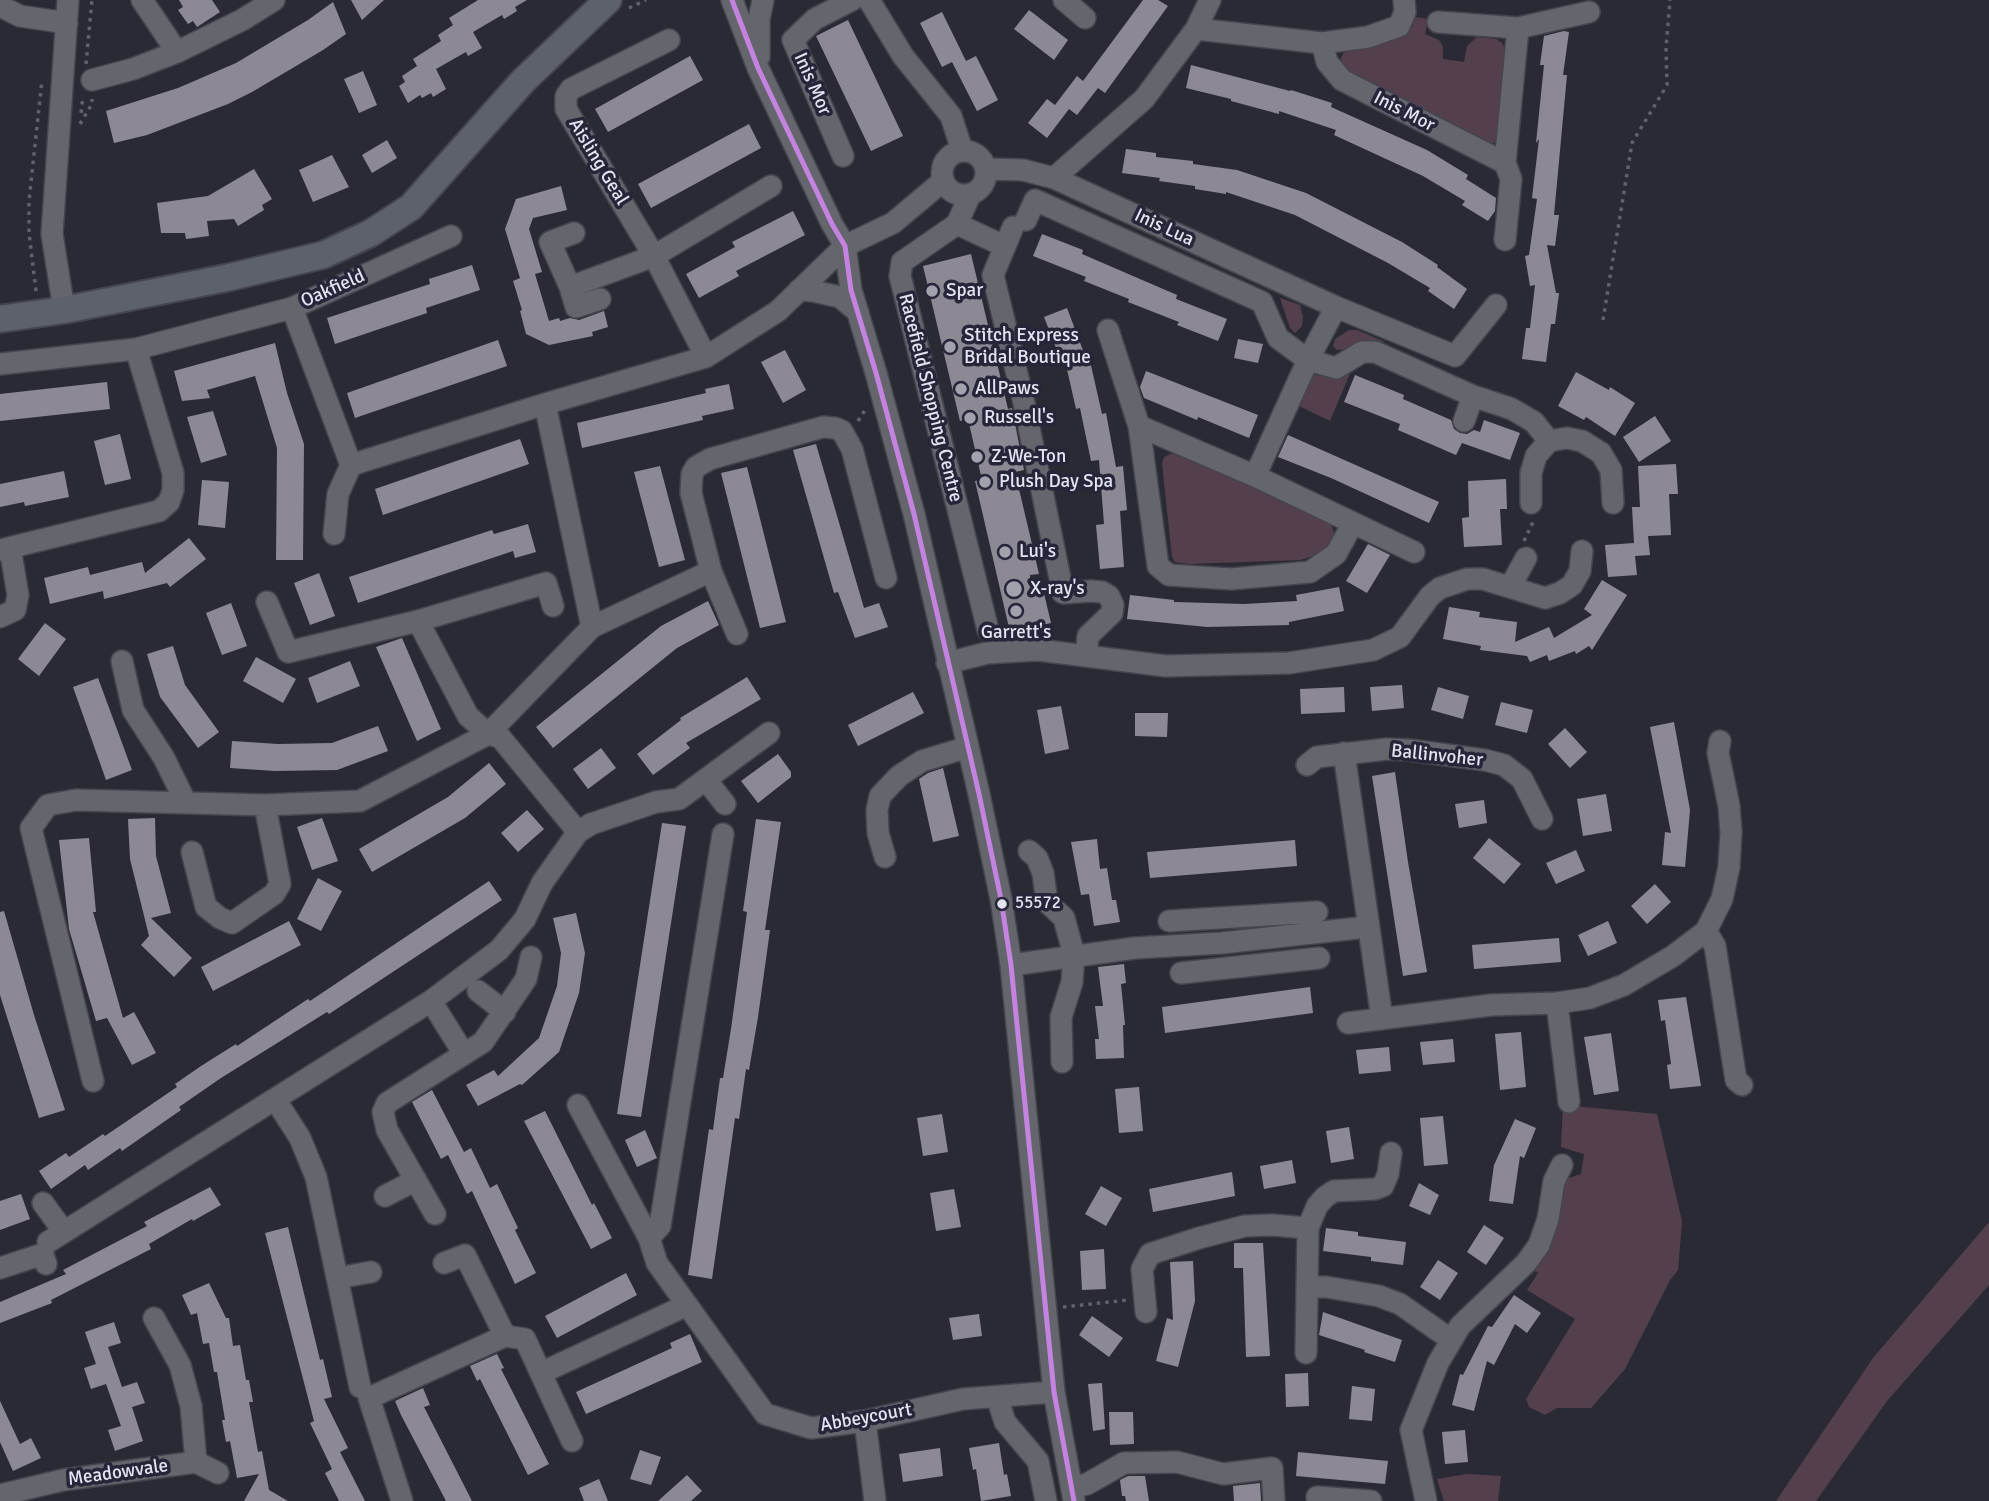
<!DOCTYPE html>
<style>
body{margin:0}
canvas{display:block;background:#2a2a35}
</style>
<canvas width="1989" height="1501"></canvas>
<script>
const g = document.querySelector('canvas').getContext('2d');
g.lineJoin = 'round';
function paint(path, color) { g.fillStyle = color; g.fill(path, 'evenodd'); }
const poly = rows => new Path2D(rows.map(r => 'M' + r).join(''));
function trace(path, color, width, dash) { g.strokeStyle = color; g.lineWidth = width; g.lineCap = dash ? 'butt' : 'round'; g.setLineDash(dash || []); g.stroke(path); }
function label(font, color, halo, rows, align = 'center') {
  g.font = font + ' Signika,sans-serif'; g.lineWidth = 7; g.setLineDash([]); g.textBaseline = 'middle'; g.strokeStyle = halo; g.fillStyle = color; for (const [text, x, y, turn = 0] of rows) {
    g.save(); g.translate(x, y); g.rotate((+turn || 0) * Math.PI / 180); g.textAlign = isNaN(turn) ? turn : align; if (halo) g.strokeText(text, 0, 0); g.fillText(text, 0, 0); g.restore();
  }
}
const green = poly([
 [1415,17,1428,19,1425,34,1439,40,1443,47,1443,59,1464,62,1467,46,1477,37,1496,39,1502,43,1507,52,1497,141,1493,143,1490,145,1352,76,1342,65,1341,58,1345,50,1405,33,1412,27],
 [1280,298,1300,305,1303,317,1302,326,1295,333,1290,328],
 [1349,330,1357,330,1385,342,1358,342,1348,349,1337,350,1333,346,1335,339],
 [1354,364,1330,421,1295,404,1311,375,1333,376],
 [1179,450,1330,519,1334,533,1330,543,1321,554,1300,560,1189,564,1175,562,1172,557,1162,463,1164,457],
 [1563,1105,1657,1114,1682,1221,1678,1270,1670,1280,1625,1369,1591,1408,1557,1408,1545,1415,1529,1407,1526,1399,1575,1319,1527,1290,1538,1273,1529,1267,1557,1189,1566,1179,1581,1174,1584,1154,1561,1147],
 [1989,1222,1989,1285,1887,1401,1816,1501,1776,1501,1873,1358],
 [1467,1474,1501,1476,1498,1501,1444,1501,1437,1479]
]);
const building = poly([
 [179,0,212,0,220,12,197,27,193,21,188,24,178,10,183,7],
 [351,0,384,0,362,20],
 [478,0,527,0,515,7,517,11,504,19,502,15,473,32,482,48,468,56,466,52,436,69,446,89,433,97,431,93,422,98,420,95,408,103,399,86,405,82,402,76,417,66,413,59,441,41,438,35,453,25,449,18],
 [1143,0,1158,0,1168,6,1105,93,1098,88,1077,115,1069,109,1047,138,1028,123,1047,99,1055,105,1077,76,1083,81],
 [333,2,346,34,323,50,252,92,228,104,147,135,114,143,106,111,178,88,236,63,308,20],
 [1029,10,1068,40,1054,60,1014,29],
 [942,12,966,61,976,56,998,100,977,111,952,62,942,67,920,23],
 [848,20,903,136,871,151,816,36],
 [1564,31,1569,32,1563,75,1567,75,1554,215,1559,215,1555,246,1547,245,1556,293,1559,293,1555,324,1551,324,1546,362,1522,359,1526,328,1530,328,1535,285,1530,286,1525,256,1529,255,1537,199,1532,198,1539,139,1536,143,1544,65,1540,65,1544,36],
 [690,56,703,80,608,132,595,109],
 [1191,65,1290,91,1291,90,1332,103,1331,107,1427,150,1468,175,1466,179,1496,198,1495,211,1488,221,1462,205,1465,201,1423,176,1334,135,1336,130,1279,111,1279,114,1231,101,1231,99,1186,88],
 [363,71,377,105,359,113,344,79],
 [749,124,761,148,651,208,638,184],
 [387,140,397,158,372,173,362,155],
 [1126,149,1156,153,1156,157,1193,161,1193,164,1237,170,1306,193,1402,242,1438,265,1437,267,1467,289,1454,309,1428,291,1430,288,1388,263,1295,215,1226,192,1226,194,1195,189,1195,186,1159,181,1160,178,1122,173],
 [332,155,349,187,313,202,299,170],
 [254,169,272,199,262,205,264,210,238,226,234,219,207,221,209,236,186,239,185,233,161,233,157,203,208,196],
 [561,186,567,210,533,218,529,229,542,272,535,274,549,321,559,318,560,321,570,318,579,320,604,311,608,327,592,332,593,336,549,345,526,334,520,311,522,310,513,281,520,278,505,229,516,199],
 [793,211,805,235,736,271,739,276,699,298,686,274,735,247,732,242],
 [1042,234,1083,250,1082,254,1177,295,1176,299,1227,319,1218,341,1177,325,1179,322,1128,302,1129,299,1084,281,1086,277,1033,256],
 [971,254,1008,409,1012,408,1024,470,1015,472,1039,574,1030,575,1030,583,1042,585,1051,623,1010,632,975,481,982,480,968,419,960,421,923,266],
 [472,265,480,290,426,308,427,313,335,344,327,318,430,284,429,279],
 [1067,308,1087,361,1090,361,1102,414,1106,413,1116,467,1123,466,1127,510,1120,511,1124,567,1100,569,1096,525,1104,524,1099,460,1091,461,1080,408,1076,409,1064,356,1060,358,1044,317],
 [1238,339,1263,344,1258,363,1234,358],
 [498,340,507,366,355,418,347,393],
 [275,343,287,393,304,444,303,560,276,560,277,448,255,376,207,390,210,398,182,401,174,371],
 [785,350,806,390,783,403,761,362],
 [1146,371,1258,415,1249,438,1198,417,1197,420,1144,398,1140,387],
 [1576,372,1609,390,1610,387,1635,403,1615,436,1586,417,1584,420,1558,406],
 [1355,375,1404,395,1403,399,1451,420,1454,429,1460,433,1467,434,1474,430,1480,432,1484,420,1520,433,1510,460,1462,443,1456,455,1398,430,1400,424,1344,402],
 [107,382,110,409,0,421,0,394],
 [729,384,734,409,702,416,703,420,582,448,577,423,706,393,705,389],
 [213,411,227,455,201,463,187,417],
 [1655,416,1671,441,1639,462,1623,437],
 [120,434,131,479,105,485,94,441],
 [1288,435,1439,502,1429,523,1331,478,1278,457],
 [520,439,529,464,383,515,375,489],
 [816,444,864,608,879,603,888,627,855,638,838,592,834,593,793,450],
 [1676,464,1678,494,1669,494,1671,535,1648,536,1650,555,1635,556,1637,575,1608,577,1605,545,1634,543,1632,507,1640,507,1638,466],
 [660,466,685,560,659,567,634,472],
 [747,467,786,622,760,628,721,473],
 [64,471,69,497,25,506,24,502,0,507,0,484],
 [1506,479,1507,509,1500,509,1502,545,1464,547,1462,518,1469,517,1468,481],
 [202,480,229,482,225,528,198,525],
 [528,524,536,552,515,558,513,551,358,603,349,577,492,530,494,534],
 [189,538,206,559,170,587,167,583,104,599,103,591,50,604,44,578,88,567,90,575,142,562,145,573],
 [1368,544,1390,555,1367,593,1346,581],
 [319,573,335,616,310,625,294,583],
 [1602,580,1627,595,1592,650,1589,646,1576,654,1575,651,1549,661,1547,655,1530,662,1527,656,1480,650,1481,646,1443,639,1449,607,1480,612,1479,617,1517,622,1515,642,1549,627,1554,638,1592,615,1584,609],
 [1339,587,1344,611,1289,622,1289,625,1207,627,1127,619,1130,595,1174,600,1174,602,1244,604,1297,601,1296,595],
 [708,601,719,625,677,648,553,748,536,727,661,626],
 [231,603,247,646,222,655,206,613],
 [45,623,66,639,39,676,18,659],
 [402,638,441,729,417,741,376,647],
 [173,646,185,685,219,732,198,748,160,697,147,654],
 [256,657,296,679,283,703,243,681],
 [350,661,360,686,317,703,308,678],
 [747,677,761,699,686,743,690,748,653,775,637,754,681,720,680,718],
 [98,678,132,770,106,780,73,687],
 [1402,685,1404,708,1372,711,1370,687],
 [1344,687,1345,712,1301,714,1300,689],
 [1438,687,1469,696,1463,719,1431,710],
 [913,692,924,713,858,746,848,725],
 [1501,702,1533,710,1527,733,1495,725],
 [1061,706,1069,749,1045,754,1037,710],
 [1135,713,1168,713,1167,737,1135,736],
 [1674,722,1690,810,1685,867,1662,865,1665,832,1671,833,1650,727],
 [378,726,388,751,337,770,275,771,230,768,232,741,278,744,332,743],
 [1565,728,1587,752,1570,768,1548,744],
 [601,748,616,768,588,789,573,769],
 [778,754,791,772,791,777,758,803,741,781],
 [489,763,506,784,465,818,372,872,359,849,448,797],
 [943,768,959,836,933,842,919,779,928,773],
 [1395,772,1408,862,1427,972,1403,976,1372,776],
 [1606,794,1612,831,1583,836,1577,799],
 [1484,800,1487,823,1459,828,1455,804],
 [527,810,544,829,518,852,501,833],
 [155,818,156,856,171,913,151,918,192,958,174,977,141,945,149,936,130,859,128,819],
 [322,818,338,861,312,870,297,827],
 [756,819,781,822,765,930,770,930,758,1017,749,1070,746,1069,739,1119,735,1118,712,1279,688,1275,709,1129,713,1130,720,1078,723,1078,731,1029,747,912,743,911],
 [662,823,686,826,641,1117,617,1114],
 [89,838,96,912,93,912,123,1018,134,1012,156,1053,132,1065,107,1018,96,1021,69,929,59,840],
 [1489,838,1521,864,1504,884,1473,858],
 [1097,839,1100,869,1107,868,1112,900,1116,900,1120,922,1094,926,1089,894,1081,895,1071,842],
 [1295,840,1297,866,1150,878,1147,852],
 [1576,850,1585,871,1556,884,1546,863],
 [318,878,342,891,321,931,297,919],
 [489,881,502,900,329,1014,327,1012,221,1078,179,1107,181,1110,122,1151,120,1148,88,1170,85,1165,51,1189,39,1171,66,1153,69,1157,103,1134,105,1136,177,1087,175,1084,201,1066,236,1044,237,1046,308,999,310,1001],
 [1655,884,1671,902,1647,924,1631,906],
 [4,911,34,1015,65,1110,39,1118,0,995,0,912],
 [576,913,585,953,579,993,559,1052,522,1085,520,1084,478,1106,466,1085,494,1070,498,1076,539,1038,557,986,561,953,553,918],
 [289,921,301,945,213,991,201,967],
 [1608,921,1617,943,1588,956,1578,935],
 [1559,938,1561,962,1474,969,1472,945],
 [1124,964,1126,983,1121,984,1125,1025,1123,1025,1124,1058,1096,1059,1095,1039,1099,1039,1095,1006,1103,1006,1098,967],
 [1310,987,1313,1013,1165,1033,1162,1007],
 [1686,997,1701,1086,1670,1089,1667,1065,1671,1064,1665,1020,1661,1021,1658,1000],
 [1521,1032,1526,1087,1500,1090,1495,1034],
 [1611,1033,1619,1091,1594,1095,1584,1037],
 [1453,1039,1455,1062,1423,1065,1420,1042],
 [1389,1047,1391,1071,1359,1074,1356,1050],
 [1139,1087,1143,1131,1119,1133,1115,1089],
 [432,1090,464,1152,471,1148,490,1188,497,1184,518,1228,515,1230,536,1273,515,1284,472,1191,467,1194,448,1155,441,1159,412,1102],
 [545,1111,592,1205,594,1203,612,1238,591,1249,524,1121],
 [942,1114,948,1152,923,1156,917,1118],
 [1443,1116,1448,1164,1424,1166,1420,1118],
 [1515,1119,1536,1128,1524,1158,1520,1156,1513,1204,1489,1201,1494,1165],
 [1349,1127,1354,1159,1331,1163,1326,1131],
 [645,1130,657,1158,637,1167,625,1140],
 [1292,1160,1296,1183,1264,1189,1260,1166],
 [1232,1172,1235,1196,1153,1212,1149,1189],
 [1419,1183,1439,1195,1430,1215,1409,1206],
 [1101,1186,1122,1198,1106,1226,1085,1214],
 [210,1187,221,1205,193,1221,192,1219,149,1244,151,1249,51,1300,52,1303,0,1323,0,1302,66,1274,63,1270,147,1226,144,1222],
 [954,1189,961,1227,936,1231,930,1193],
 [21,1194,30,1219,0,1230,0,1201],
 [1484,1225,1504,1238,1486,1265,1467,1252],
 [288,1227,320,1360,323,1359,332,1397,324,1399,348,1448,340,1452,365,1501,339,1501,325,1473,332,1469,310,1423,314,1421,265,1233],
 [1326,1228,1358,1232,1358,1236,1406,1242,1403,1265,1371,1261,1371,1257,1323,1251],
 [1234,1243,1263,1243,1270,1356,1246,1357,1243,1268,1234,1268],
 [1104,1249,1106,1289,1082,1290,1080,1251],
 [1438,1260,1458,1273,1440,1300,1420,1287],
 [1193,1261,1195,1301,1178,1367,1156,1361,1167,1318,1173,1320,1170,1262],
 [626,1273,637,1295,557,1338,545,1316],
 [209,1283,226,1318,229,1318,233,1346,240,1345,246,1380,249,1380,253,1402,249,1402,258,1452,262,1451,269,1490,288,1501,244,1501,259,1474,237,1478,230,1441,226,1442,222,1420,225,1420,217,1372,214,1372,209,1343,203,1344,197,1313,191,1315,182,1295],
 [1514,1295,1541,1313,1527,1333,1515,1324,1494,1365,1487,1361,1474,1411,1452,1405,1460,1374,1463,1375,1488,1326,1492,1327],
 [1323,1312,1402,1340,1395,1362,1364,1352,1365,1350,1319,1335],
 [979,1314,982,1336,953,1340,949,1318],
 [1092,1316,1123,1338,1109,1357,1079,1335],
 [114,1322,121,1343,108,1347,122,1387,137,1382,145,1403,132,1407,143,1441,115,1451,108,1430,121,1426,106,1384,91,1389,84,1368,96,1364,85,1332],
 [690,1334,702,1362,586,1414,576,1392,672,1348,670,1343],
 [497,1354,504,1368,501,1369,549,1464,528,1475,480,1379,477,1381,470,1366],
 [1308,1373,1309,1406,1286,1407,1285,1374],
 [1102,1383,1105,1429,1093,1431,1088,1384],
 [1352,1386,1375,1389,1372,1421,1349,1419],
 [423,1388,430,1405,424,1407,472,1501,446,1501,401,1415,395,1401],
 [0,1401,20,1444,31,1438,41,1458,13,1471,0,1442],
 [1109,1412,1133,1412,1134,1444,1110,1445],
 [1465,1430,1468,1462,1445,1464,1442,1432],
 [999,1443,1004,1475,1007,1474,1011,1496,981,1501,976,1469,973,1470,969,1448],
 [940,1448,943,1476,903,1482,899,1454],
 [640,1450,661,1457,651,1485,630,1479],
 [1298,1452,1388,1461,1385,1484,1296,1476],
 [687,1475,702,1491,691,1501,658,1501],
 [1128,1476,1145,1476,1149,1501,1126,1501,1125,1496,1122,1496,1120,1480],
 [599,1479,608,1501,584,1501,579,1488],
 [1260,1483,1261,1501,1234,1501,1233,1486]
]);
const path = poly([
 [629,8,646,0],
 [86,64,92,0],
 [81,113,83,96],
 [80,124,92,104,92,99],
 [36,291,29,233,29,201,42,80],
 [1603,320,1632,143,1667,85,1666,48,1670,0],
 [858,421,867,407],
 [1524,541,1534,520],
 [1063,1307,1128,1300]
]);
const minor = poly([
 [732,0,758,68,832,224,845,246,851,290,876,373,914,514,979,794,1001,899,1011,965,1054,1392,1074,1501],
 [869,0,903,56,951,116,962,150],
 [1064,0,1085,18],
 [0,6,20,16,67,23],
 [1438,22,1518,28,1589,12],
 [1196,29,1322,43,1368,37,1399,26,1405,12,1404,0],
 [669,40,571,89,566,96,566,109,654,256,706,357],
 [1322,43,1327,62,1342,80,1505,163],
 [177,52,242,20,274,0],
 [759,57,759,19,763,0],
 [92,80,133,69,177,52,142,0],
 '942 173a22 22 0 1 1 44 0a22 22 0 1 1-44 0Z',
 [843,156,793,40,815,19,852,0],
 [987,169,1023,170,1054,178,1336,307,1455,356,1496,305],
 [1054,178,1144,99,1196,29,1210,0],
 [970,195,957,224,902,262,900,276,988,630],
 [1026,220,1035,200,1262,302,1278,338,1308,360,1336,368,1362,352,1375,352,1473,396,1512,409,1534,422,1549,441],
 [957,224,1004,246],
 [1013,227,993,275,1024,403,1063,593,1091,591,1102,592,1109,596,1113,605,1112,613,1088,636,1086,656],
 [574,233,550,242,570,287,576,307,600,299],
 [1505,240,1511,179,1505,163,1518,28],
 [570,287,654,256,771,186],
 [799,290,813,291,840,297,858,312],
 [292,308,351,465,338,494,334,534],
 [64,310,52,234,68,0],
 [1108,330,1139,426],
 [0,364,136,349,292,308,451,236],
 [545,404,592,627,711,571,691,493,692,474,696,467,710,459,823,427,835,428,842,431,852,449,886,578],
 [1464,421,1473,396],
 [351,465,545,404,706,357,778,311,845,246,893,223,943,181],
 [1255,476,1308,360,1336,307],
 [1531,503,1531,473,1536,456,1549,441,1567,438,1582,441,1601,453,1611,470,1613,503],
 [1353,523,1336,554,1310,572,1231,579,1169,575,1158,566,1139,426,1255,476,1414,552],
 [0,550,159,511,169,502,173,490,173,473,136,349],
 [711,571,737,634],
 [1510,587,1526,558],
 [267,602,288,652,418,621,546,583,553,606],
 [0,617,15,610,18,595,10,548],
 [122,661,133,710,164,758,186,803],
 [947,663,987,653,1038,650,1166,666,1289,663,1373,650,1400,637,1430,596,1440,588,1467,579,1483,579,1545,598,1560,593,1572,585,1580,571,1582,551],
 [1720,741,1718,753,1729,806,1731,832,1729,867,1722,899,1706,931,1715,946,1736,1080,1742,1085],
 [1344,753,1382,1019],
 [1307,765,1317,757,1387,749,1409,750,1485,760,1504,765,1522,779,1542,819],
 [706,780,725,804],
 [578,832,591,824,656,802,679,799,769,733],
 [1029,851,1037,858,1043,873,1047,902,1064,918,1074,955,1072,982,1061,1017,1062,1062],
 [192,852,206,907,220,918,232,923,274,894,280,884,265,805,360,801,488,734,468,716,418,621],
 [885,857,878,833,877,810,880,796,899,776,922,761,968,747],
 [1169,921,1317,912],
 [1011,965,1135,948,1222,943,1367,927],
 [1181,973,1319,958],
 [478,991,505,1012],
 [1348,1023,1491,1005,1557,1003],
 [464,1054,431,1001,499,950,525,919,542,883,578,832,500,737,488,734,592,627],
 [93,1081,31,828,48,805,76,800,265,805],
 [275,1099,431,1001],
 [1569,1102,1557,1003,1590,998,1624,985,1673,956,1706,931],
 [578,1105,649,1238,657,1263,765,1414,811,1428,865,1421,963,1399,1054,1392],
 [385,1196,416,1180],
 [43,1203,64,1232],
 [435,1214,387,1130,383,1112,387,1103,483,1042,526,979,531,957],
 [649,1238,660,1226,723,834],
 [48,1242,275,1099,300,1138,316,1177,360,1387],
 [444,1263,465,1255,505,1336,525,1339,572,1441],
 [0,1268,43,1254,46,1264],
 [337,1278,371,1272],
 [1308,1287,1326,1287,1379,1296,1400,1304,1450,1339],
 [1146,1312,1142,1269,1150,1254,1199,1238,1245,1226,1272,1225,1308,1228],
 [154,1318,180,1365,191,1406,196,1462],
 [1306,1353,1308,1228,1317,1206,1325,1197,1334,1191,1375,1189,1383,1186,1388,1174,1391,1153],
 [541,1373,687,1305],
 [997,1397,1005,1422,1038,1461,1046,1501],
 [865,1421,875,1501],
 [1072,1488,1087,1484,1124,1463,1177,1462,1223,1474,1272,1468,1274,1501],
 [0,1495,63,1480,196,1462,218,1473],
 [1317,1497,1371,1501],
 [402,1501,369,1398,505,1336],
 [1426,1501,1411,1430,1438,1363,1460,1326,1526,1263,1539,1245,1548,1219,1554,1181,1562,1165]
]);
const major = poly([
 [0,319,64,310,226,278,323,255,371,233,411,207,523,81,608,0]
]);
const bus1 = poly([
 [732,0,758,68,832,224,845,246,851,290,876,373,914,514,979,794,1001,899,1011,965,1054,1392,1074,1501]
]);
const markers = [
 [932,291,7,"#a2a2af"],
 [950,347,7,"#a2a2af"],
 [961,389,7,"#a2a2af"],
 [970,418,7,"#a2a2af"],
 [977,457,7,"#a2a2af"],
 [985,482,7,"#a2a2af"],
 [1005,552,7,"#a2a2af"],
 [1014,589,9,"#a2a2af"],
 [1016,611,7,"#a2a2af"],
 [1002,904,6,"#e3e3f1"]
];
const busNames = [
 ["55572",1015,904]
];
const streetNames = [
 ["Inis Mor",812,84,66],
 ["Inis Mor",1404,112,27],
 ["Aisling Geal",598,162,59],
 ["Inis Lua",1164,228,25],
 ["Oakfield",333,289,-24],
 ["Racefield Shopping Centre",930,398,76],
 ["Ballinvoher",1437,756,6],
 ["Abbeycourt",866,1418,-10],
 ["Meadowvale",118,1473,-8]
];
const poiNames = [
 ["Spar",946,291],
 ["Stitch Express",964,336],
 ["Bridal Boutique",964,358],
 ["AllPaws",975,389],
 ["Russell's",984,418],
 ["Z-We-Ton",991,457],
 ["Plush Day Spa",999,482],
 ["Lui's",1019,552],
 ["X-ray's",1030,589],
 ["Garrett's",1016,633,"center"]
];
paint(green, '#54404c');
paint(building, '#8d8994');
trace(minor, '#45454f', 24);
trace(major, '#45454f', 30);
trace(path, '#61616a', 3.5, [3.5, 5]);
trace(minor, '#65656d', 21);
trace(major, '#5d616c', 26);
trace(bus1, '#c483df', 5);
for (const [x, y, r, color] of markers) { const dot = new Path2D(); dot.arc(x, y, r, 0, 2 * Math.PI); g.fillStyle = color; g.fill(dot); trace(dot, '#262539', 2.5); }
label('17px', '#e3e3f1', '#262539', busNames, 'left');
label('19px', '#e3e3f1', '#262539', streetNames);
label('19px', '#e3e3f1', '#262539', poiNames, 'left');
</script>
